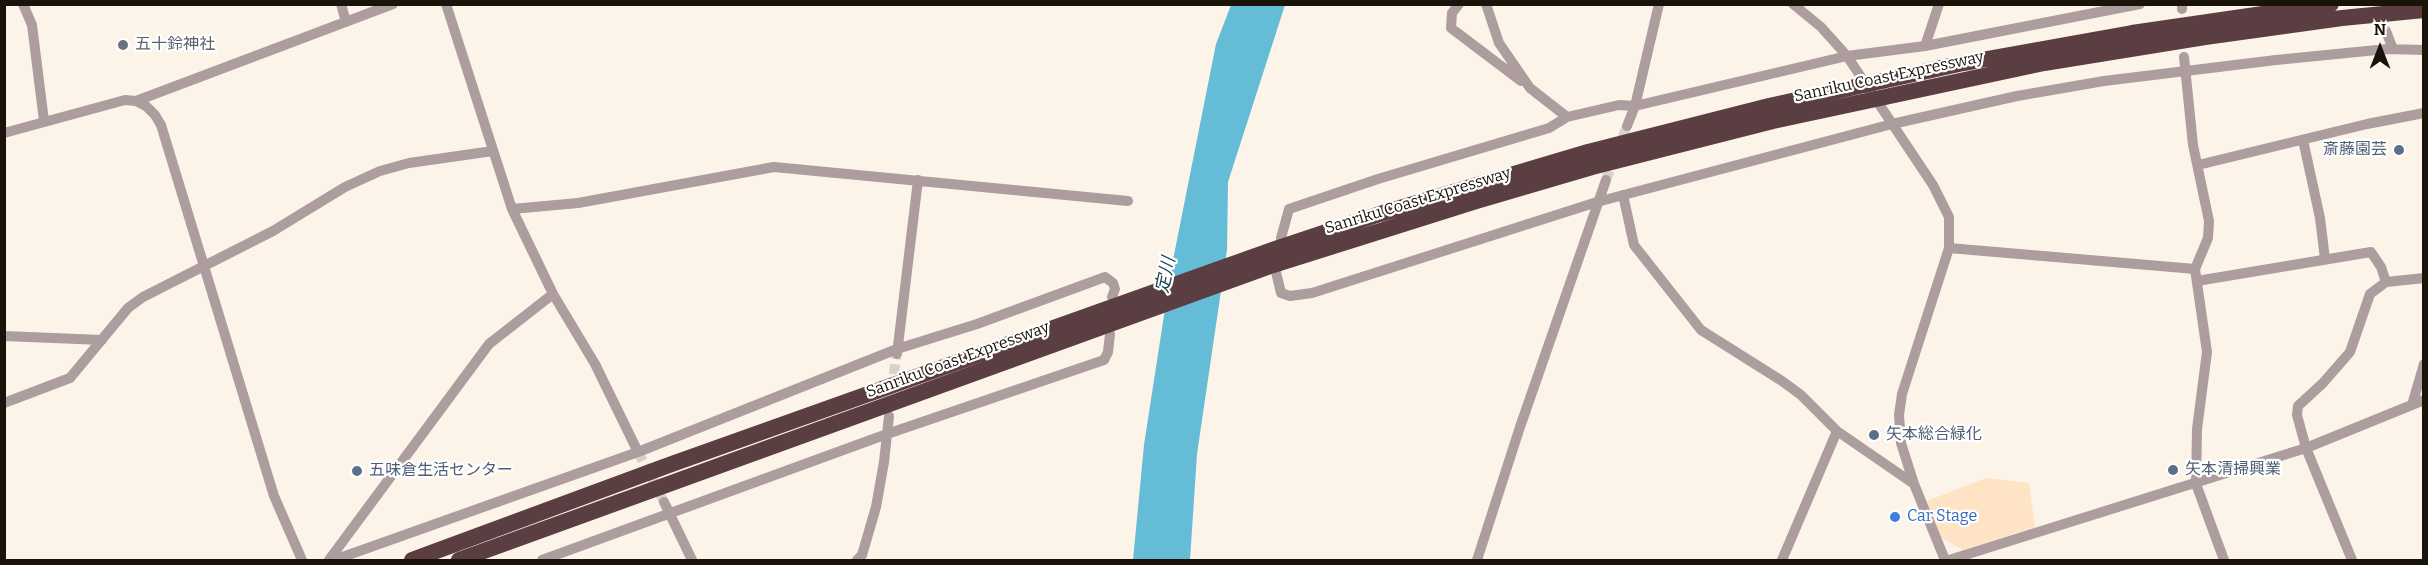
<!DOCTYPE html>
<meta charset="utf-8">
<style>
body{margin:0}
#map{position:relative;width:2428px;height:565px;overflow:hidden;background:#fcf3e9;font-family:Bitter,serif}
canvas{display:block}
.frame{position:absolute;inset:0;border:6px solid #1a130a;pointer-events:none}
.north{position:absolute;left:2350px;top:18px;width:60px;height:60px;-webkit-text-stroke:4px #fff;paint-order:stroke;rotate:0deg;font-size:16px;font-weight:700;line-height:24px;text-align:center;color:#1a130a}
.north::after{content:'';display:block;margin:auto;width:21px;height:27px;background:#1a130a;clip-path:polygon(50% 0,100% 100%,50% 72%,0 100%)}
</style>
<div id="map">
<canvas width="2428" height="565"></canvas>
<div class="frame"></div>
<div class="north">N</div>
</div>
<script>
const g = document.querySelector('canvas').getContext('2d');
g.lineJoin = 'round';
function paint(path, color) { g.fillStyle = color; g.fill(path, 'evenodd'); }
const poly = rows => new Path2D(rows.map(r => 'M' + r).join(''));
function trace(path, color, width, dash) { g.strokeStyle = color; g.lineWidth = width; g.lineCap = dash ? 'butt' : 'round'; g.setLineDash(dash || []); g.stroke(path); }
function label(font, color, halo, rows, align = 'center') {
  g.font = font + ' Bitter,"Noto Sans JP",serif'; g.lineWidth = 4.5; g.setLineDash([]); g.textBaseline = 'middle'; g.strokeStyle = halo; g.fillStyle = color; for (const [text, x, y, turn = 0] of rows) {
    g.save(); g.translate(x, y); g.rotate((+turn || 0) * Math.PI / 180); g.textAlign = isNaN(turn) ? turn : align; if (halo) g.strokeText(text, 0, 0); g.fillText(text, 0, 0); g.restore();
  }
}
const built = poly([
 [1986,478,2029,483,2035,527,1963,550,1940,537,1927,501]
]);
const water = poly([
 [1231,5,1285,5,1228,182,1227,250,1197,454,1190,560,1133,560,1144,445,1171,270,1216,44]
]);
const minorTunnel = poly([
 [1606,180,1627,126],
 [892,389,896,357],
 [638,452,664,502]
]);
const minor = poly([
 [23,4,32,25,44,121],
 [341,4,346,22],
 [446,4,512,209,553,294,595,364,638,452],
 [1459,4,1452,13,1451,28,1521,81],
 [1486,4,1499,43,1530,88,1567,117],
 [1793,4,1821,27,1847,56,1933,185,1949,217,1949,248,1902,394,1899,415,1901,443,1914,484,1945,560],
 [2182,4,2182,9],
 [2386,31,2393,49],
 [1925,46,1939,4],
 [2184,57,2193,145,2209,221,2208,238,2195,269,2207,352,2197,429,2196,484,2224,560],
 [136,101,393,4],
 [1627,126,1635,106,1659,4],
 [4,133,125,100,136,101,146,106,155,115,161,125,274,496,302,560],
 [2303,140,2320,218,2325,259],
 [2198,165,2367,124,2424,113],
 [1623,195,1634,245,1701,330,1782,381,1801,395,1837,431,1914,484],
 [512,209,578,203,774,167,1128,201],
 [1281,238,1289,209,1378,179,1549,128,1567,117,1619,105,1635,106,1847,56,1925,46,2140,4],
 [1949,248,2195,269],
 [1276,272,1281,293,1290,296,1312,293,1597,202,1892,124,2017,96,2104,81,2276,60,2387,49,2424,50],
 [2197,281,2371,252,2381,267,2386,282,2370,294,2350,352,2323,383,2298,406,2297,415,2306,448,2352,560],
 [2386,282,2424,278],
 [4,336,102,340],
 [897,354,918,180],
 [4,403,70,378,128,308,143,297,273,231,345,187,380,171,409,163,493,151],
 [2412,405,2424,364],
 [664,502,692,560],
 [329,560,489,344,553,294],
 [334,560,638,452,897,349,977,324,1105,277,1113,283,1115,289,1112,297],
 [542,560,887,434,1104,360,1108,352,1110,334],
 [857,560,862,555,876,507,884,462,889,416],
 [1477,560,1520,427,1606,180],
 [1782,560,1837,431],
 [1949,560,2306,448,2424,400]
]);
const highway = poly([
 [412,560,669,465,1275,249,1380,214,1588,152,1769,106,1959,64,2132,33,2331,4],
 [459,560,1273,265,1476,201,1592,167,1773,121,2044,63,2205,37,2342,18,2424,10]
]);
const markers = [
 [123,45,6,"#6b7280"],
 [2399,150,6,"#5c6f8a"],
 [1874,435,6,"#5c6f8a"],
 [2173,470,6,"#5c6f8a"],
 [357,471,6,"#5c6f8a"],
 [1895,517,6,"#3f7fe0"]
];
const worshipNames = [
 ["五十鈴神社",135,45]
];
const streetNames = [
 ["Sanriku Coast Expressway",1889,77,-12],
 ["Sanriku Coast Expressway",1418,201,-17],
 ["Sanriku Coast Expressway",958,360,-20]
];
const serviceNames = [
 ["斎藤園芸",2387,150,"right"],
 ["矢本総合緑化",1886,435],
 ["矢本清掃興業",2185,470],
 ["五味倉生活センター",369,471]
];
const shopNames = [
 ["Car Stage",1907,517]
];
const waterNames = [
 ["定川",1166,275,-78]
];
paint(built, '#fee4c4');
paint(water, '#65bcd7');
trace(minorTunnel, '#dad1c8', 10, [10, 5]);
trace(minor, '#ad9d9f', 10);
trace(highway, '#5b3e42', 16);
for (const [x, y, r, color] of markers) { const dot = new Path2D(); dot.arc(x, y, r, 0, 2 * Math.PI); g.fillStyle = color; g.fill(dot); trace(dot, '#fff', 2); }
label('16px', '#5b616d', '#fff', worshipNames, 'left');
label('16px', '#1a130a', '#fff', streetNames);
label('16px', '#4e5e75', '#fff', serviceNames, 'left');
label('16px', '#366cbe', '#fff', shopNames, 'left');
label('italic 18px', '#1b434f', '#fff', waterNames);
</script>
